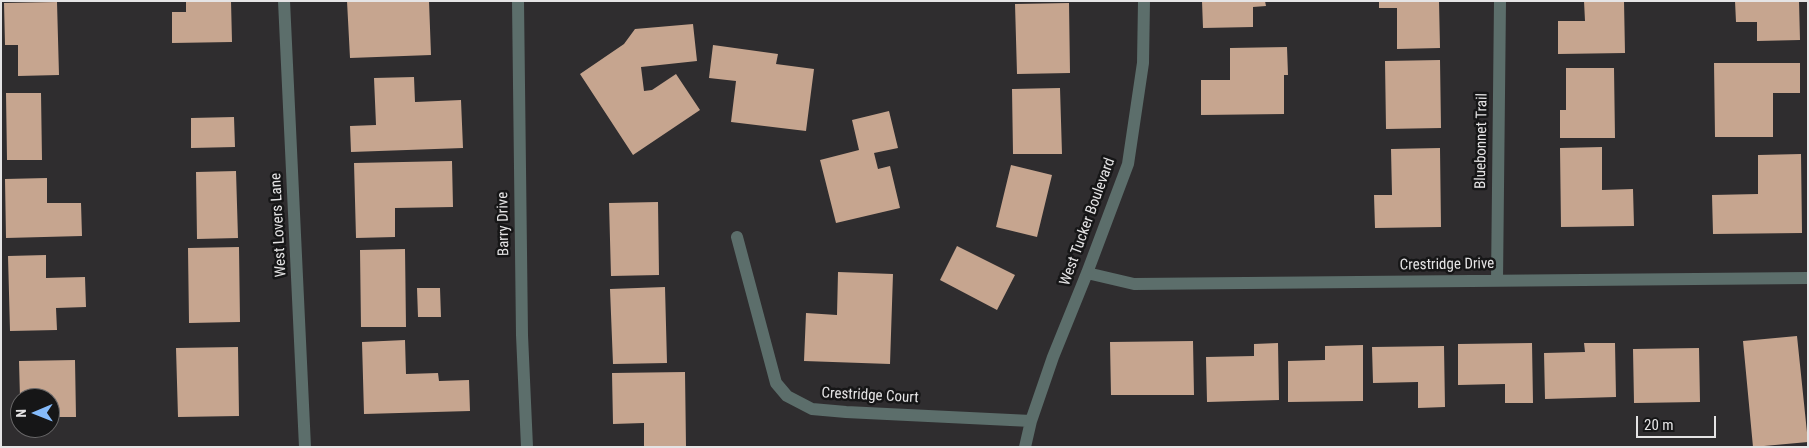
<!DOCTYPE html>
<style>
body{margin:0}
#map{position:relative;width:1809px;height:448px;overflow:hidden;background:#2f2d2f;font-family:"Roboto Condensed",sans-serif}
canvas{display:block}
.frame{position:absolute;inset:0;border:2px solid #e5e4e5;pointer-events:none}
.north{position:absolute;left:10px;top:388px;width:50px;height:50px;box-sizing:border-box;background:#161617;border:1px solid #696869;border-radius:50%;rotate:269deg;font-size:14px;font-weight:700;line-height:20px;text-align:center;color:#e5e4e5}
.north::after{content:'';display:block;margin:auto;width:18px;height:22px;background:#85bbfb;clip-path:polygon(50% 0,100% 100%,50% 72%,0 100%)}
.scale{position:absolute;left:1636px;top:416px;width:80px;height:22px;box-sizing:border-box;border:2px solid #e5e4e5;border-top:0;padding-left:6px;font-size:15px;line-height:18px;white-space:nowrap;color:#e5e4e5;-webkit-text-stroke:4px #161617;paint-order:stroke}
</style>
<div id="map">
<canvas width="1809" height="448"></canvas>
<div class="frame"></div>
<div class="north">N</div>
<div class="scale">20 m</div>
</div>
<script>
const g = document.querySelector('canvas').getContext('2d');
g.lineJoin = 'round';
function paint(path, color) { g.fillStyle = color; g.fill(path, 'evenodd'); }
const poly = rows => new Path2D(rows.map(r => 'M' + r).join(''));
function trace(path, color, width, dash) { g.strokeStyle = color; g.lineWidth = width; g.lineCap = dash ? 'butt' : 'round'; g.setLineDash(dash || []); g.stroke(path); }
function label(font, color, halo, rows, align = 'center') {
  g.font = font + ' "Roboto Condensed",sans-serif'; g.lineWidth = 5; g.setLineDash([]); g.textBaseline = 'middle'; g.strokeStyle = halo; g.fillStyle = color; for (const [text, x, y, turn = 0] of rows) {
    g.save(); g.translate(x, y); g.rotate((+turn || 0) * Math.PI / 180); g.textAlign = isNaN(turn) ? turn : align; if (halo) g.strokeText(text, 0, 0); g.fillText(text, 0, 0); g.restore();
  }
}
const building = poly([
 [186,1,231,1,232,42,172,43,172,12,186,12],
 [347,1,429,1,431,55,350,58],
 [1202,1,1265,1,1266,6,1253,7,1253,27,1203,28],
 [1379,1,1439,1,1440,48,1397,49,1397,8,1379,8],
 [1584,1,1624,1,1625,53,1558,54,1558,21,1585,21],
 [1735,1,1799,1,1800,40,1757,41,1757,22,1736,22],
 [57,2,59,75,18,76,18,45,5,45,4,3],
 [1069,3,1070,73,1017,74,1015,4],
 [693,24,697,61,641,67,644,91,652,90,676,74,700,110,633,155,580,74,624,44,635,29],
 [713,45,778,54,776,64,814,69,806,131,731,122,736,81,709,78],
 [1287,47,1288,75,1284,75,1284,114,1201,115,1201,80,1230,80,1230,48],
 [1440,60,1441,128,1386,129,1385,61],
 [1714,63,1800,63,1800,93,1773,93,1773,137,1715,137],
 [1566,68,1614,68,1615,138,1560,138,1560,110,1566,110],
 [414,77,415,102,461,100,463,148,351,152,350,126,376,125,374,78],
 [1060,88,1062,154,1013,154,1012,89],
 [6,93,41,93,42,160,7,160],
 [889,111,898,148,874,153,878,169,890,166,900,208,836,223,820,160,859,150,852,120],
 [234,117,235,147,191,148,191,118],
 [1602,147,1602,190,1633,189,1634,226,1561,227,1560,148],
 [1440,148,1441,227,1375,228,1374,195,1392,195,1391,149],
 [1801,154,1802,233,1713,234,1712,195,1758,194,1758,155],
 [452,161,453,207,395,208,395,237,356,238,354,163],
 [1011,165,1052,175,1037,237,996,227],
 [236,171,238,238,197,239,196,172],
 [47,178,47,203,81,203,82,236,6,238,5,179],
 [658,202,659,275,611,276,609,203],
 [957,246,1015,275,997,310,940,280],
 [239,247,240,322,189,323,188,248],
 [405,249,406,327,361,327,360,250],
 [46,255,46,278,85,277,86,307,56,308,57,330,10,331,8,256],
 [838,272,893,274,890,364,804,361,806,313,837,315],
 [665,287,667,363,613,364,610,289],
 [417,288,440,288,441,317,418,317],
 [1797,336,1808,442,1753,447,1743,341],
 [405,340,406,374,438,373,439,381,469,380,470,411,364,414,362,342],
 [1193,341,1194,395,1111,395,1110,342],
 [1278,343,1279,400,1207,402,1206,357,1254,356,1254,344],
 [1532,343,1533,403,1505,403,1505,384,1458,385,1458,344],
 [1584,343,1615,343,1616,397,1545,399,1544,353,1585,352],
 [1363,345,1363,401,1288,402,1288,361,1325,360,1325,346],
 [1444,346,1445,407,1418,408,1418,382,1373,383,1372,347],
 [238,347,239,416,178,417,176,348],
 [1699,348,1700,402,1634,403,1633,349],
 [75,360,76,417,50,417,50,398,20,398,19,361],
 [685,372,686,447,644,447,644,423,613,424,612,373]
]);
const minor = poly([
 [284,1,305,447],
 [518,1,522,335,527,447],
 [737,237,776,383,787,396,812,409,846,412,1031,421],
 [1087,273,1134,284,1808,278],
 [1497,281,1500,1],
 [1025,447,1031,421,1053,357,1087,273,1128,164,1143,63,1144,1]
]);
const streetNames = [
 ["Bluebonnet Trail",1482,141,-89],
 ["West Tucker Boulevard",1088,222,-70],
 ["Barry Drive",504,224,-91],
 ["West Lovers Lane",279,225,-93],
 ["Crestridge Drive",1447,265,-1],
 ["Crestridge Court",870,396,3]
];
paint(building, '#c6a58f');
trace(minor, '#5c6e6b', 12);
label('15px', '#e5e4e5', '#161617', streetNames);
</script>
